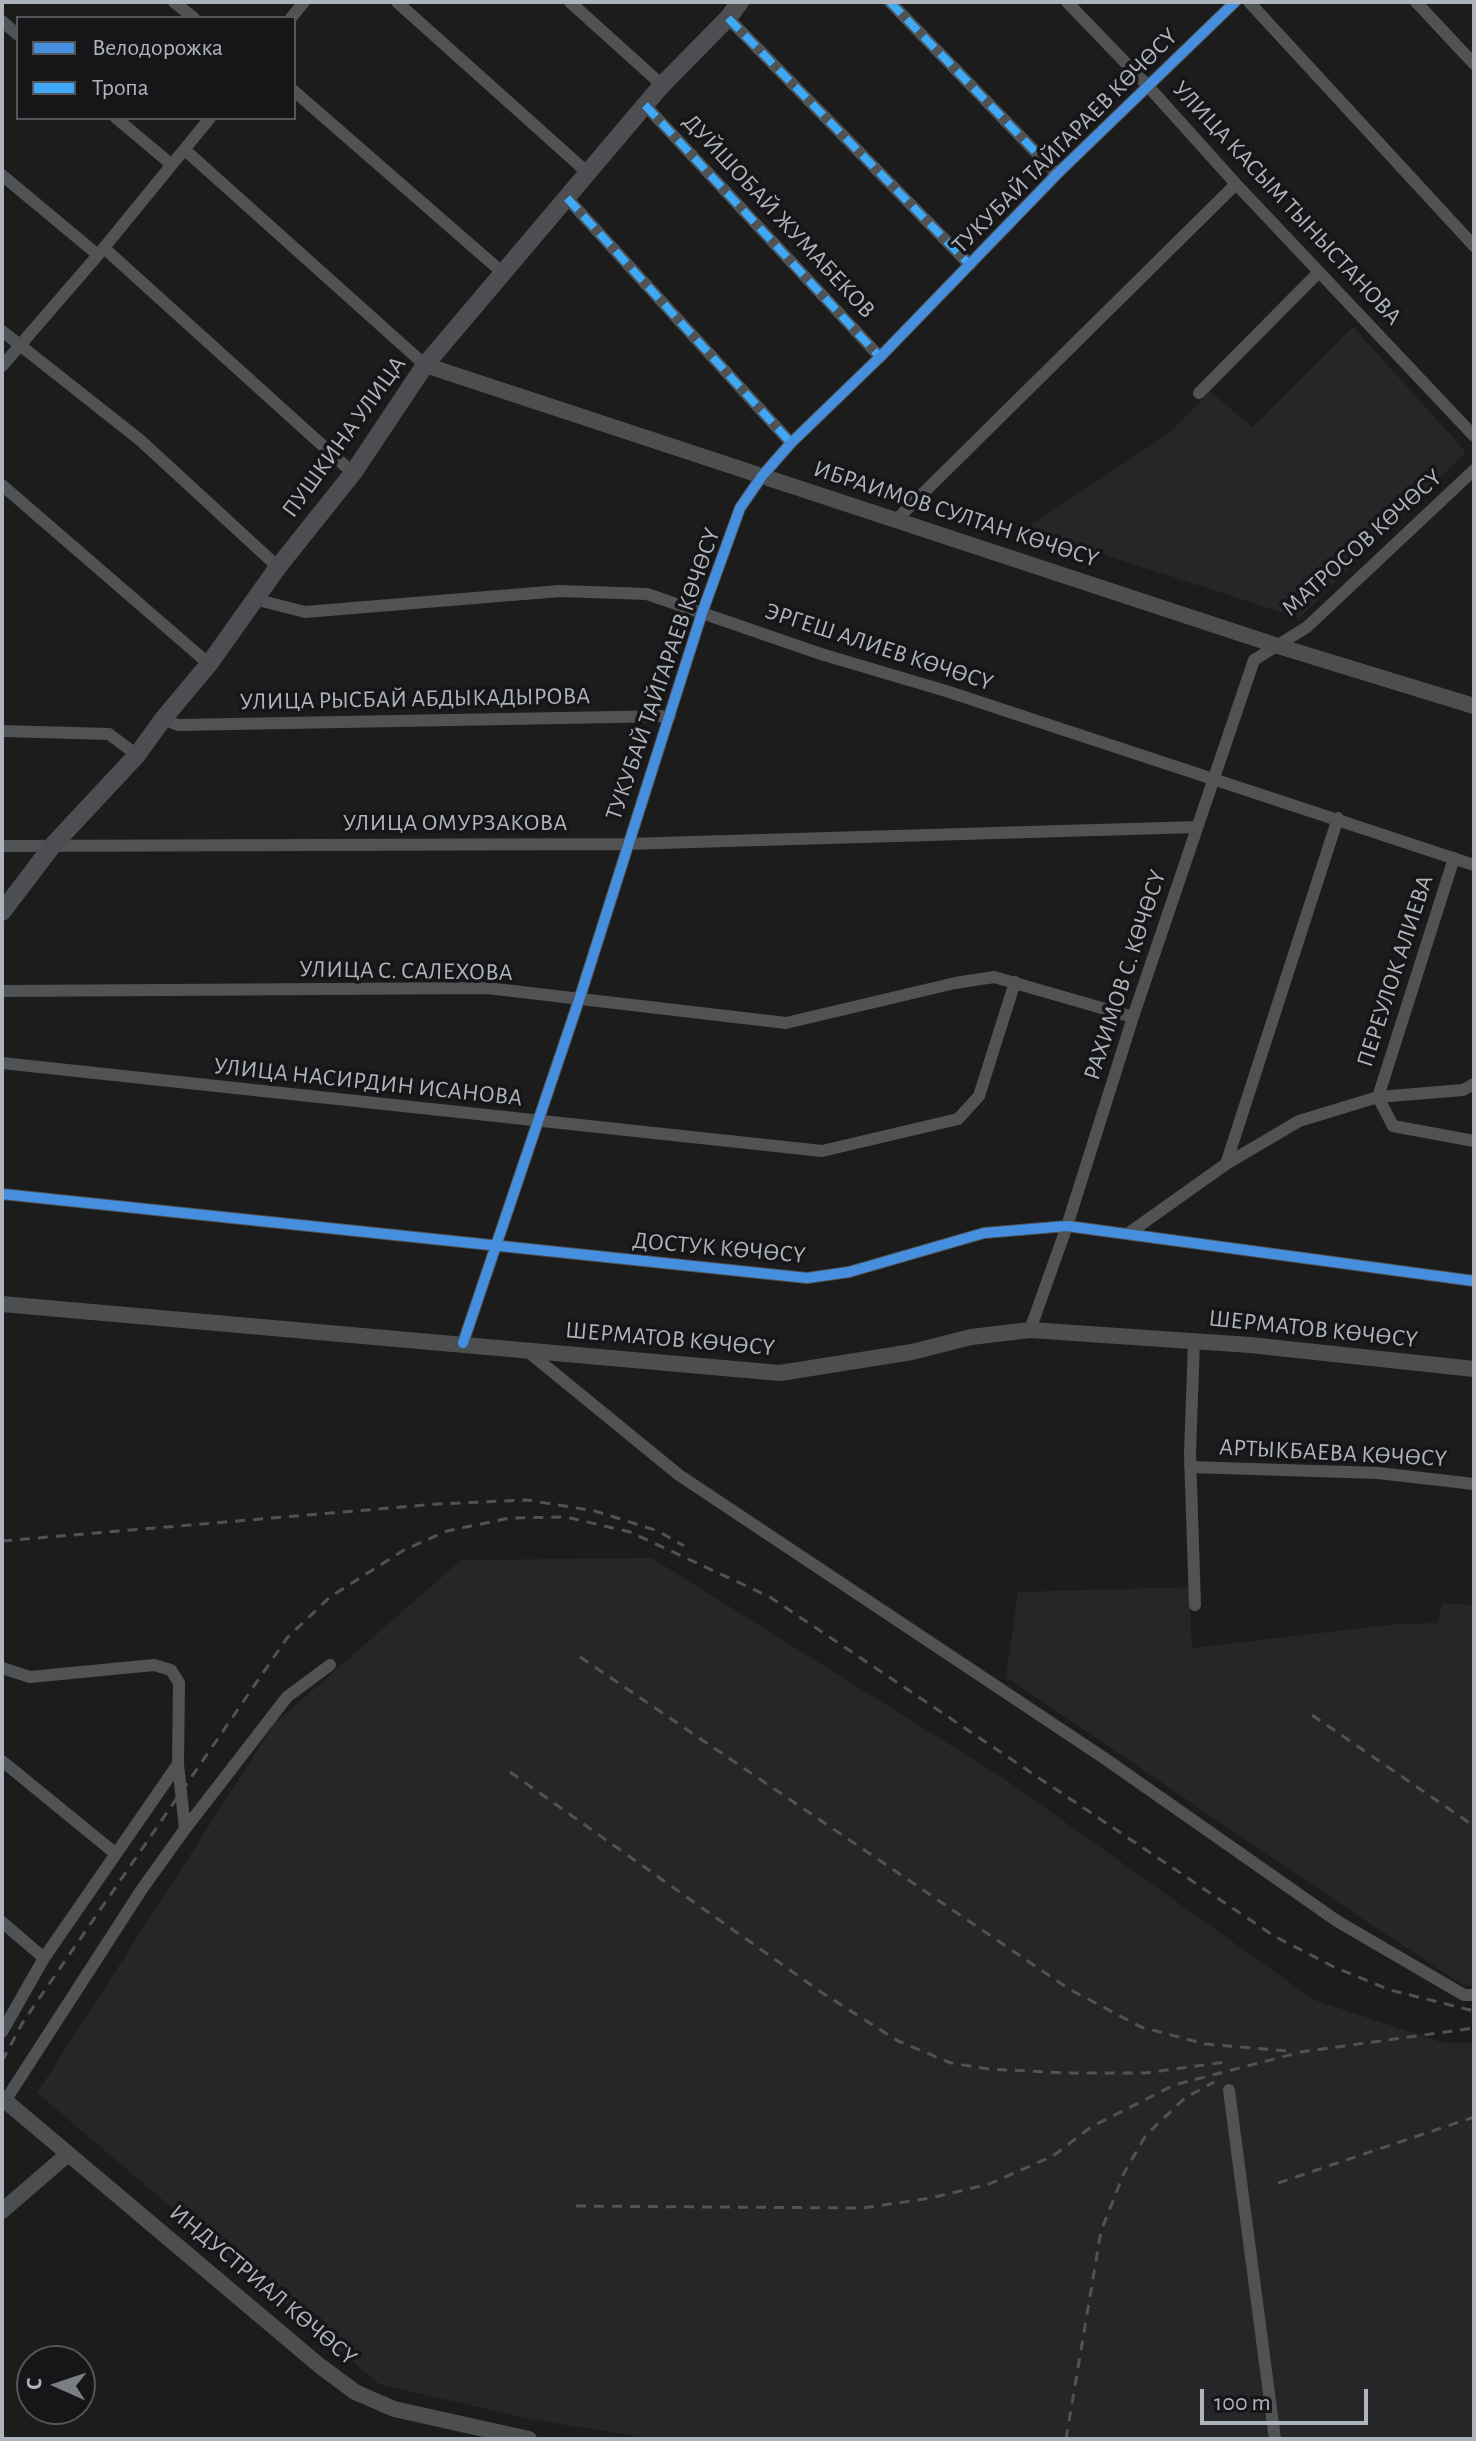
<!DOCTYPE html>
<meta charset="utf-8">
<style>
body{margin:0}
#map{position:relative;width:1476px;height:2441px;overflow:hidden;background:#1c1c1c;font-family:"Alegreya Sans",sans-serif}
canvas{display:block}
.frame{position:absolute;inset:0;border:4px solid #aeb4bb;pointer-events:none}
.legend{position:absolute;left:16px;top:16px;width:280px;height:104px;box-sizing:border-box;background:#161618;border:2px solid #535559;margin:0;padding:10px 14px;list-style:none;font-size:24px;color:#aeb4bb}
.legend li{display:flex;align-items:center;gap:16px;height:40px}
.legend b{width:40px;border:2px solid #535559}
.north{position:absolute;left:16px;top:2345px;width:80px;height:80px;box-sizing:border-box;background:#161618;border:2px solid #535559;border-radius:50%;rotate:273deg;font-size:22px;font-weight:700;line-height:32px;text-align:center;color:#aeb4bb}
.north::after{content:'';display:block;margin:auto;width:28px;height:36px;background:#7b7f83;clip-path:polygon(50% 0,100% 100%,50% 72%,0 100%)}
.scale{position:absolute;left:1200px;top:2389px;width:168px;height:36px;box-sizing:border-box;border:4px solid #aeb4bb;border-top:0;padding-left:10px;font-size:24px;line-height:28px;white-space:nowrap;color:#aeb4bb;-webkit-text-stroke:6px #161618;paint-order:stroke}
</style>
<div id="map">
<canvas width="1476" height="2441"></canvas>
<div class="frame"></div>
<ul class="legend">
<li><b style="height:10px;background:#468fdf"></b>Велодорожка</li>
<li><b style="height:10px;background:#3fa9f5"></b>Тропа</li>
</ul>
<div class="north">С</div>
<div class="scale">100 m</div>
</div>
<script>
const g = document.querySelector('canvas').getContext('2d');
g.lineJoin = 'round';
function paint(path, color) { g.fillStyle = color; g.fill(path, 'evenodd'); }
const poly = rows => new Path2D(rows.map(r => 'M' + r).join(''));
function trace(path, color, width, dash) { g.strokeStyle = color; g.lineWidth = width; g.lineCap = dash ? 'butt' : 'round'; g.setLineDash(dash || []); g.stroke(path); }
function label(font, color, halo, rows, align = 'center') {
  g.font = font + ' "Alegreya Sans",sans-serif'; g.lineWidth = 7; g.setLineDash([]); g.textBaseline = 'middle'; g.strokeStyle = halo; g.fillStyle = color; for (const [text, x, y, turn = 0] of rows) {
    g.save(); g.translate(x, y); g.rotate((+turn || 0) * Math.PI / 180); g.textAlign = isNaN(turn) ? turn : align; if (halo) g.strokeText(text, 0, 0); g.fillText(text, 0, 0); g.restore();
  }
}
const built = poly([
 [1353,327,1466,452,1299,618,1025,529,1168,434,1210,391,1252,427],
 [652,1558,1006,1780,1314,2000,1443,2043,1474,2043,1474,2439,653,2439,529,2419,379,2384,37,2093,275,1723,461,1560],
 [1189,1587,1192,1648,1396,1624,1438,1623,1442,1603,1474,1605,1474,1987,1463,1985,1364,1920,1006,1677,1018,1592]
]);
const minor = poly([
 [174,2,194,18],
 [397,2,589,174],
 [570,2,662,85],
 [890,2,1057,174],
 [1067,2,1147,85,1236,184,1474,436],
 [1249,2,1474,246],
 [1416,2,1474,64],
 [291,18,304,2],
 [728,18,970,265],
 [2,21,18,35],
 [294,91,503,273],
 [645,105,880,357],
 [116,118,172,165],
 [185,150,425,365],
 [2,175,98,255],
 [567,198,791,443],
 [104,248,353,473],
 [2,331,140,440,278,567],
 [2,366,98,255,210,118],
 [1199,393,1319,272],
 [2,485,209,664],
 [896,520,1236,184],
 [254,599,305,612,560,591,647,594,821,654,946,691,1474,865],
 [163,719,178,725,670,716],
 [2,731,109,734,137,755],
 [2,846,627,844,1197,827],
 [1454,858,1378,1097,1393,1126,1474,1141],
 [2,991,487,988,786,1023,955,983,994,977,1133,1017],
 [2,1063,822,1151,958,1119,979,1096,1015,982],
 [1226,1164,1338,818],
 [2,1194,807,1278,849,1272,984,1233,1067,1226,1474,1281],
 [1129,1233,1226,1164,1299,1121,1378,1097,1463,1090,1474,1084],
 [1030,1330,1067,1226,1133,1017,1254,660,1307,627,1474,470],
 [1194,1341,1190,1454,1195,1605],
 [463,1343,579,1000,702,613,740,508,762,476,791,443,880,357,1057,174,1235,2],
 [526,1350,679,1475,1104,1758,1337,1921,1464,1995,1474,1995],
 [1190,1467,1378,1473,1474,1484],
 [2,1668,30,1677,154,1665,171,1670,179,1683,178,1764,185,1829],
 [2,1761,116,1854],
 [2,1922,44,1958],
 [2,2032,44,1958,178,1764],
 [1229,2090,1275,2439],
 [5,2101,142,1889,185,1829,287,1697,330,1665]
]);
const major = poly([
 [425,365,1278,646,1474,706],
 [2,1304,780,1373,912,1352,971,1337,1030,1330,1250,1345,1474,1369],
 [2,2098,320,2366,355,2392,394,2409,529,2439],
 [2,2211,68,2154]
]);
const highway = poly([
 [2,912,53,845,137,755,163,719,209,664,278,567,353,473,425,365,662,85,728,18,740,2]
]);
const rail = poly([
 [2,1541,437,1504,527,1500,595,1511,658,1531,684,1546],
 [580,1657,1069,1989,1141,2027,1205,2044,1289,2051],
 [1312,1715,1474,1826],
 [510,1772,821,1992,898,2041,951,2063,989,2069,1067,2073,1145,2073,1226,2062],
 [2,2061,23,2022,287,1638,330,1597,404,1550,447,1531,510,1518,566,1517,630,1532,770,1597,1274,1936,1334,1967,1390,1990,1474,2011],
 [1278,2183,1474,2117],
 [576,2206,863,2208,931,2198,989,2184,1053,2156,1091,2127,1174,2085,1301,2052,1474,2028],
 [1066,2439,1101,2231,1124,2173,1146,2135,1185,2098,1214,2082]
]);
const quiet = poly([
 [890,2,1057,174],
 [728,18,970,265],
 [645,105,880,357],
 [567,198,791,443]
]);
const cycleway = poly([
 [2,1194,807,1278,849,1272,984,1233,1067,1226,1474,1281],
 [463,1343,579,1000,702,613,740,508,762,476,791,443,880,357,1057,174,1235,2]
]);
const streetNames = [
 ["ТУКУБАЙ ТАЙГАРАЕВ КӨЧӨСҮ",1065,141,-45],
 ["УЛИЦА КАСЫМ ТЫНЫСТАНОВА",1287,203,47],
 ["ДУЙШОБАЙ ЖУМАБЕКОВ",779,216,47],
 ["ПУШКИНА УЛИЦА",344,437,-54],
 ["ИБРАИМОВ СУЛТАН КӨЧӨСҮ",956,514,18],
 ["МАТРОСОВ КӨЧӨСҮ",1362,543,-42],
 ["ЭРГЕШ АЛИЕВ КӨЧӨСҮ",879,647,18],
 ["ТУКУБАЙ ТАЙГАРАЕВ КӨЧӨСҮ",663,674,-71],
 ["УЛИЦА РЫСБАЙ АБДЫКАДЫРОВА",415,699,-1],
 ["УЛИЦА ОМУРЗАКОВА",455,823],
 ["УЛИЦА С. САЛЕХОВА",406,971,1],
 ["ПЕРЕУЛОК АЛИЕВА",1395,971,-72],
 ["РАХИМОВ С. КӨЧӨСҮ",1125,975,-72],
 ["УЛИЦА НАСИРДИН ИСАНОВА",368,1082,6],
 ["ДОСТУК КӨЧӨСҮ",719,1248,5],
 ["ШЕРМАТОВ КӨЧӨСҮ",1313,1329,6],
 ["ШЕРМАТОВ КӨЧӨСҮ",670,1339,5],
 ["АРТЫКБАЕВА КӨЧӨСҮ",1333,1453,3],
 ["ИНДУСТРИАЛ КӨЧӨСҮ",263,2285,40]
];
paint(built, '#262628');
trace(minor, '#505254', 12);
trace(major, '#4d4e50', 16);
trace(highway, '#4d4e51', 18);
trace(rail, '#505253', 3, [10, 8]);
trace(quiet, '#3fa9f5', 8, [16, 8]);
trace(cycleway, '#468fdf', 10);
label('24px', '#aeb4bb', '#161618', streetNames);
</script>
